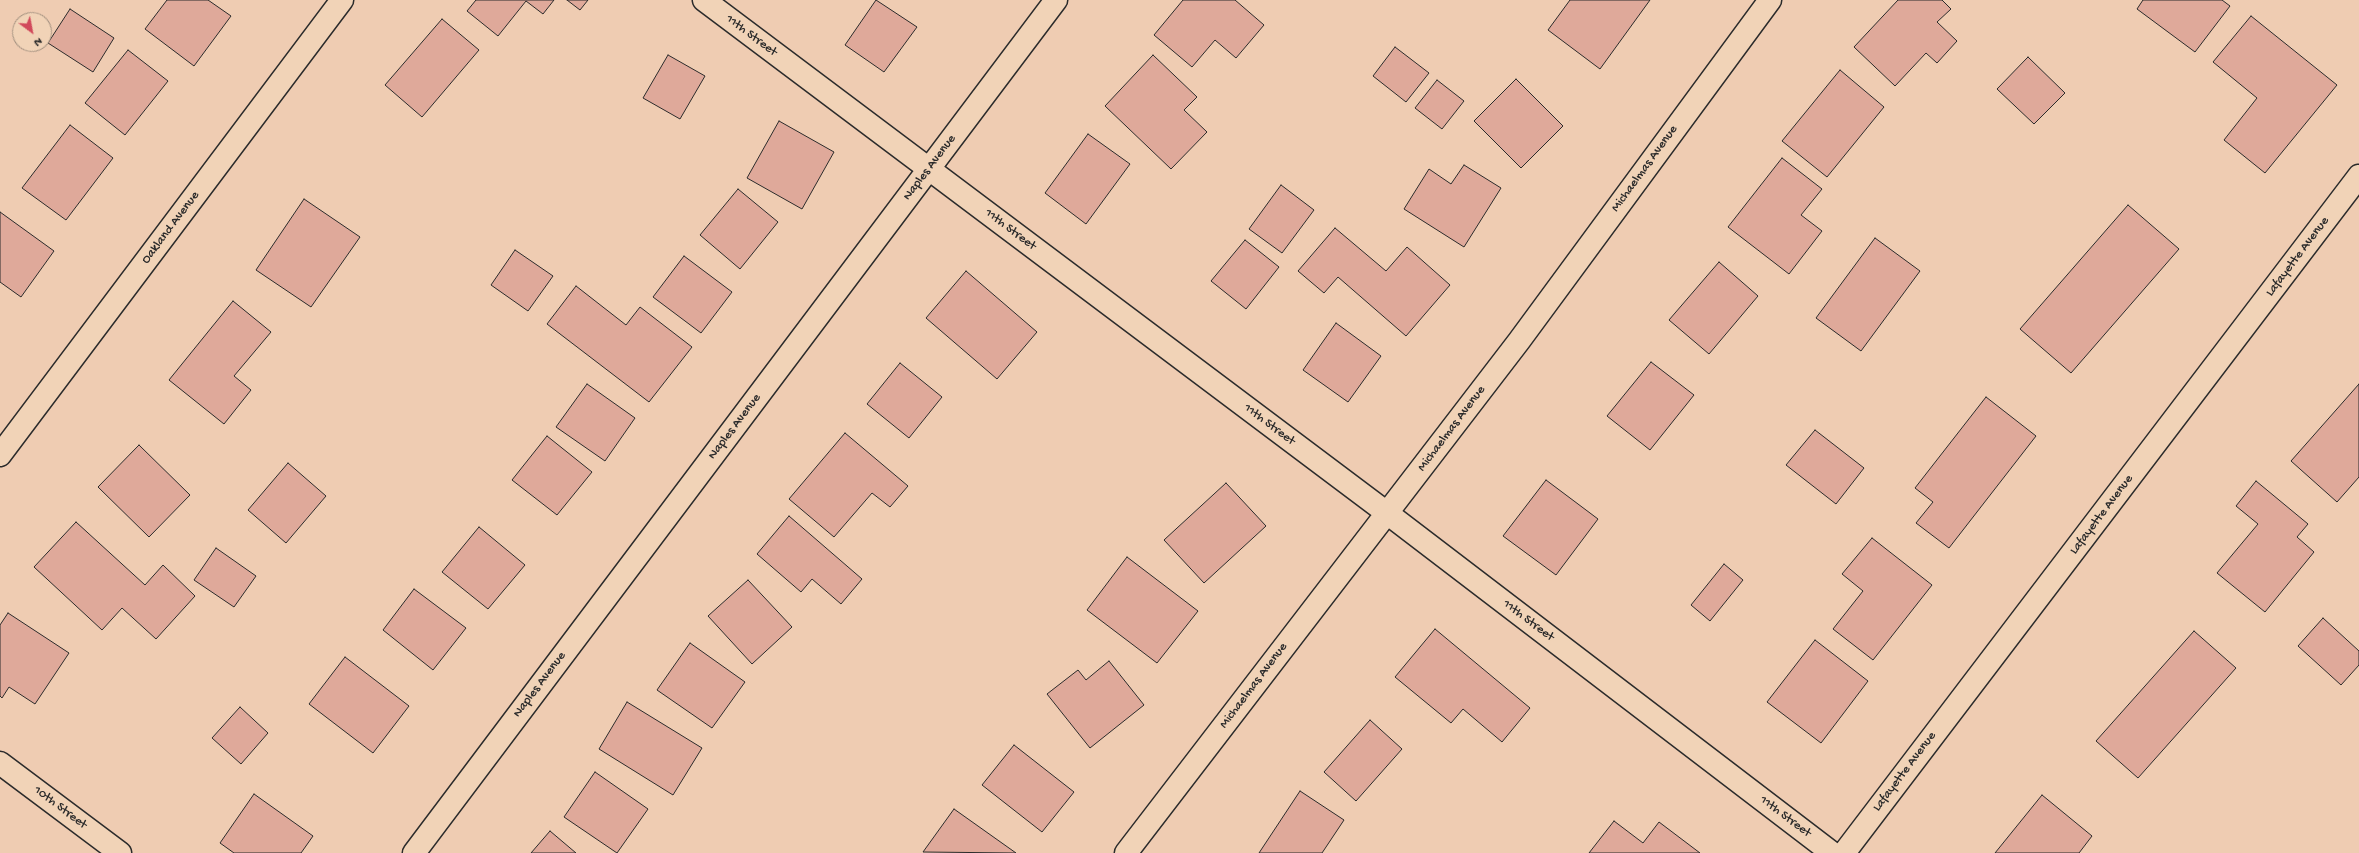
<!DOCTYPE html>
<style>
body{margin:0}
#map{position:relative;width:2359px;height:853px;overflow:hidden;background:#efccb2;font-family:"Gochi Hand",sans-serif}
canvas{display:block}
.north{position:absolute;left:12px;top:12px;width:40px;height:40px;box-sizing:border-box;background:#f1d3b7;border:1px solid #a2907f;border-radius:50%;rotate:148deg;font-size:11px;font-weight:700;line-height:16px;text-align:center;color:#2b2b2b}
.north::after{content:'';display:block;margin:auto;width:14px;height:18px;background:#d1495b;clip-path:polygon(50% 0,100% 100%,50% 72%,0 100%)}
</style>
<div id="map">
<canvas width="2359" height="853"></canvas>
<div class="north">N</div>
</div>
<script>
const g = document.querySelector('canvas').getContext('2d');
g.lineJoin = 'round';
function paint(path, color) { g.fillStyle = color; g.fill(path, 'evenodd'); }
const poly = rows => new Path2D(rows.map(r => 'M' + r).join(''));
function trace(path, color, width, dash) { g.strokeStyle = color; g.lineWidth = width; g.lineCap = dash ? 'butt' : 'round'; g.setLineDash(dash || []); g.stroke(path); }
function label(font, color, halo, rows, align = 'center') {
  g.font = font + ' "Gochi Hand",sans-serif'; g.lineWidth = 3.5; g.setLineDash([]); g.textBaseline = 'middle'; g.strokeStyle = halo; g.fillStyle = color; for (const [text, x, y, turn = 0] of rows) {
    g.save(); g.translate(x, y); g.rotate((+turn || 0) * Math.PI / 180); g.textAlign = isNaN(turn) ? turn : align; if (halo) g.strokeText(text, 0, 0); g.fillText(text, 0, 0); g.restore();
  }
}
const building = poly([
 [167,0,208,0,231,16,194,66,145,29,167,0],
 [476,0,554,0,543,14,526,1,498,36,467,11,476,0],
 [567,0,588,0,580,10,567,0],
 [876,0,917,27,884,72,845,45,876,0],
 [1183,0,1235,0,1264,25,1236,58,1215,40,1192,67,1154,35,1183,0],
 [1570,0,1650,0,1600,69,1548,30,1570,0],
 [1898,0,1942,0,1951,9,1937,22,1957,41,1937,63,1926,53,1895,86,1854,47,1898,0],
 [2143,0,2222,0,2230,6,2195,52,2137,9,2143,0],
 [70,9,114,38,93,72,48,43,70,9],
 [2251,16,2337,85,2265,173,2224,140,2257,98,2213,62,2251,16],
 [442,19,479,50,422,117,385,85,442,19],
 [1395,47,1429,73,1406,102,1373,76,1395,47],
 [128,50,168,81,125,135,85,103,128,50],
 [668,55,705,76,680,119,643,98,668,55],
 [1153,55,1197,97,1184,110,1207,132,1171,169,1105,106,1153,55],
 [2028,57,2065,93,2034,124,1997,89,2028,57],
 [1840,70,1884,107,1827,177,1782,141,1840,70],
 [1516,79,1563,126,1521,168,1474,121,1516,79],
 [1437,80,1464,101,1442,129,1415,108,1437,80],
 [779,121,834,152,802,209,747,178,779,121],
 [70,125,113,158,66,220,22,188,70,125],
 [1088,134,1130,164,1086,224,1045,193,1088,134],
 [1782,158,1822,189,1801,215,1822,231,1789,274,1728,227,1782,158],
 [1464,165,1501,188,1464,247,1404,209,1429,169,1451,184,1464,165],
 [1281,185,1314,210,1282,253,1249,229,1281,185],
 [738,189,778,222,740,269,700,235,738,189],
 [304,199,360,237,311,307,256,270,304,199],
 [2128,205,2179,249,2071,373,2020,329,2128,205],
 [0,212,54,251,21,297,0,282,0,212],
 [1335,228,1386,271,1407,247,1450,285,1406,336,1338,277,1324,293,1298,271,1335,228],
 [1875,238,1920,271,1861,351,1816,318,1875,238],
 [1245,240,1279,267,1246,309,1211,281,1245,240],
 [515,250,553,276,528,311,491,285,515,250],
 [684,256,732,292,701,333,653,297,684,256],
 [1719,262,1758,296,1709,354,1669,320,1719,262],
 [966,271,1037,332,997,379,926,318,966,271],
 [576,286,626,325,640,307,692,347,649,402,547,324,576,286],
 [233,301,271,332,234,376,251,390,224,424,169,380,233,301],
 [1336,323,1381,356,1348,402,1303,370,1336,323],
 [1651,362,1694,395,1650,450,1607,416,1651,362],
 [900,363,942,397,909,438,867,404,900,363],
 [587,384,635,418,605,461,556,427,587,384],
 [2359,384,2359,477,2337,502,2291,461,2359,384],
 [1986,397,2036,436,1949,548,1916,523,1933,502,1915,488,1986,397],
 [1815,430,1864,468,1836,504,1786,465,1815,430],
 [845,433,908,486,890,507,872,493,834,537,789,499,845,433],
 [547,436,592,472,557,515,512,480,547,436],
 [139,445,190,495,149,537,98,487,139,445],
 [288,463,326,496,286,543,248,510,288,463],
 [1546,480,1598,519,1556,575,1503,536,1546,480],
 [2256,481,2308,524,2297,537,2314,552,2265,612,2217,573,2258,524,2236,506,2256,481],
 [1226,483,1266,526,1204,583,1164,540,1226,483],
 [789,516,862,579,841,604,812,579,801,592,757,554,789,516],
 [76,522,145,585,163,565,195,596,156,639,122,608,102,630,34,567,76,522],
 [479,527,525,565,488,609,442,572,479,527],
 [1872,538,1932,585,1873,660,1833,629,1863,591,1842,574,1872,538],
 [216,548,256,576,234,607,194,580,216,548],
 [1127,557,1198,611,1157,663,1087,610,1127,557],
 [1724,564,1743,580,1710,621,1691,605,1724,564],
 [748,580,792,627,752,664,708,616,748,580],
 [414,589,466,628,433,670,383,630,414,589],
 [8,613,69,653,35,704,9,687,2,698,0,696,0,625,8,613],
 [2323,618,2359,651,2359,665,2341,685,2298,646,2323,618],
 [1435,629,1530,708,1502,742,1463,709,1451,723,1395,677,1435,629],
 [2194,631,2236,668,2138,778,2096,741,2194,631],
 [1815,640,1868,681,1821,743,1767,702,1815,640],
 [690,643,745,682,712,728,657,690,690,643],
 [345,657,409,706,373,753,309,704,345,657],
 [1109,661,1144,705,1090,748,1047,694,1078,670,1086,680,1109,661],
 [627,702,702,748,673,795,599,749,627,702],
 [240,707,268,733,241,764,212,738,240,707],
 [1370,720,1402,749,1356,801,1324,772,1370,720],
 [1014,745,1074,792,1042,832,982,785,1014,745],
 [595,772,648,809,617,853,564,817,595,772],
 [1300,791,1344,820,1322,853,1259,853,1300,791],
 [254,794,313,836,301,853,234,853,220,843,254,794],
 [2042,795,2092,836,2079,853,1995,853,2042,795],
 [954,809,1016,853,923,852,954,809],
 [1614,821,1643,843,1659,822,1700,853,1589,853,1614,821],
 [550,831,576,853,531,853,550,831]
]);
const street = poly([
 [704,0,1387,513,1832,853],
 [0,455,342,0],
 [0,763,120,853],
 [414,853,1056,0],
 [1126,853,1519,341,1770,0],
 [1844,853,2359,176]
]);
const streetNames = [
 ["11th Street",751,36,37],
 ["Naples Avenue",930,168,-53],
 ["Michaelmas Avenue",1645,169,-54],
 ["Oakland Avenue",171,228,-53],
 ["11th Street",1010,230,37],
 ["Lafayette Avenue",2298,257,-53],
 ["11th Street",1269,425,37],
 ["Naples Avenue",735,427,-53],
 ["Michaelmas Avenue",1452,429,-53],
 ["Lafayette Avenue",2102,515,-53],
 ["11th Street",1528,621,37],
 ["Naples Avenue",540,685,-53],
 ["Michaelmas Avenue",1254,686,-53],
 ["Lafayette Avenue",1905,772,-53],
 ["10th Street",60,808,37],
 ["11th Street",1785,817,37]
];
paint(building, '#dfa99a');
trace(building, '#2b2b2b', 1);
trace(street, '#2b2b2b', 25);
trace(street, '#f1d3b7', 22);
label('13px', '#2b2b2b', '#f1d3b7', streetNames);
</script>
